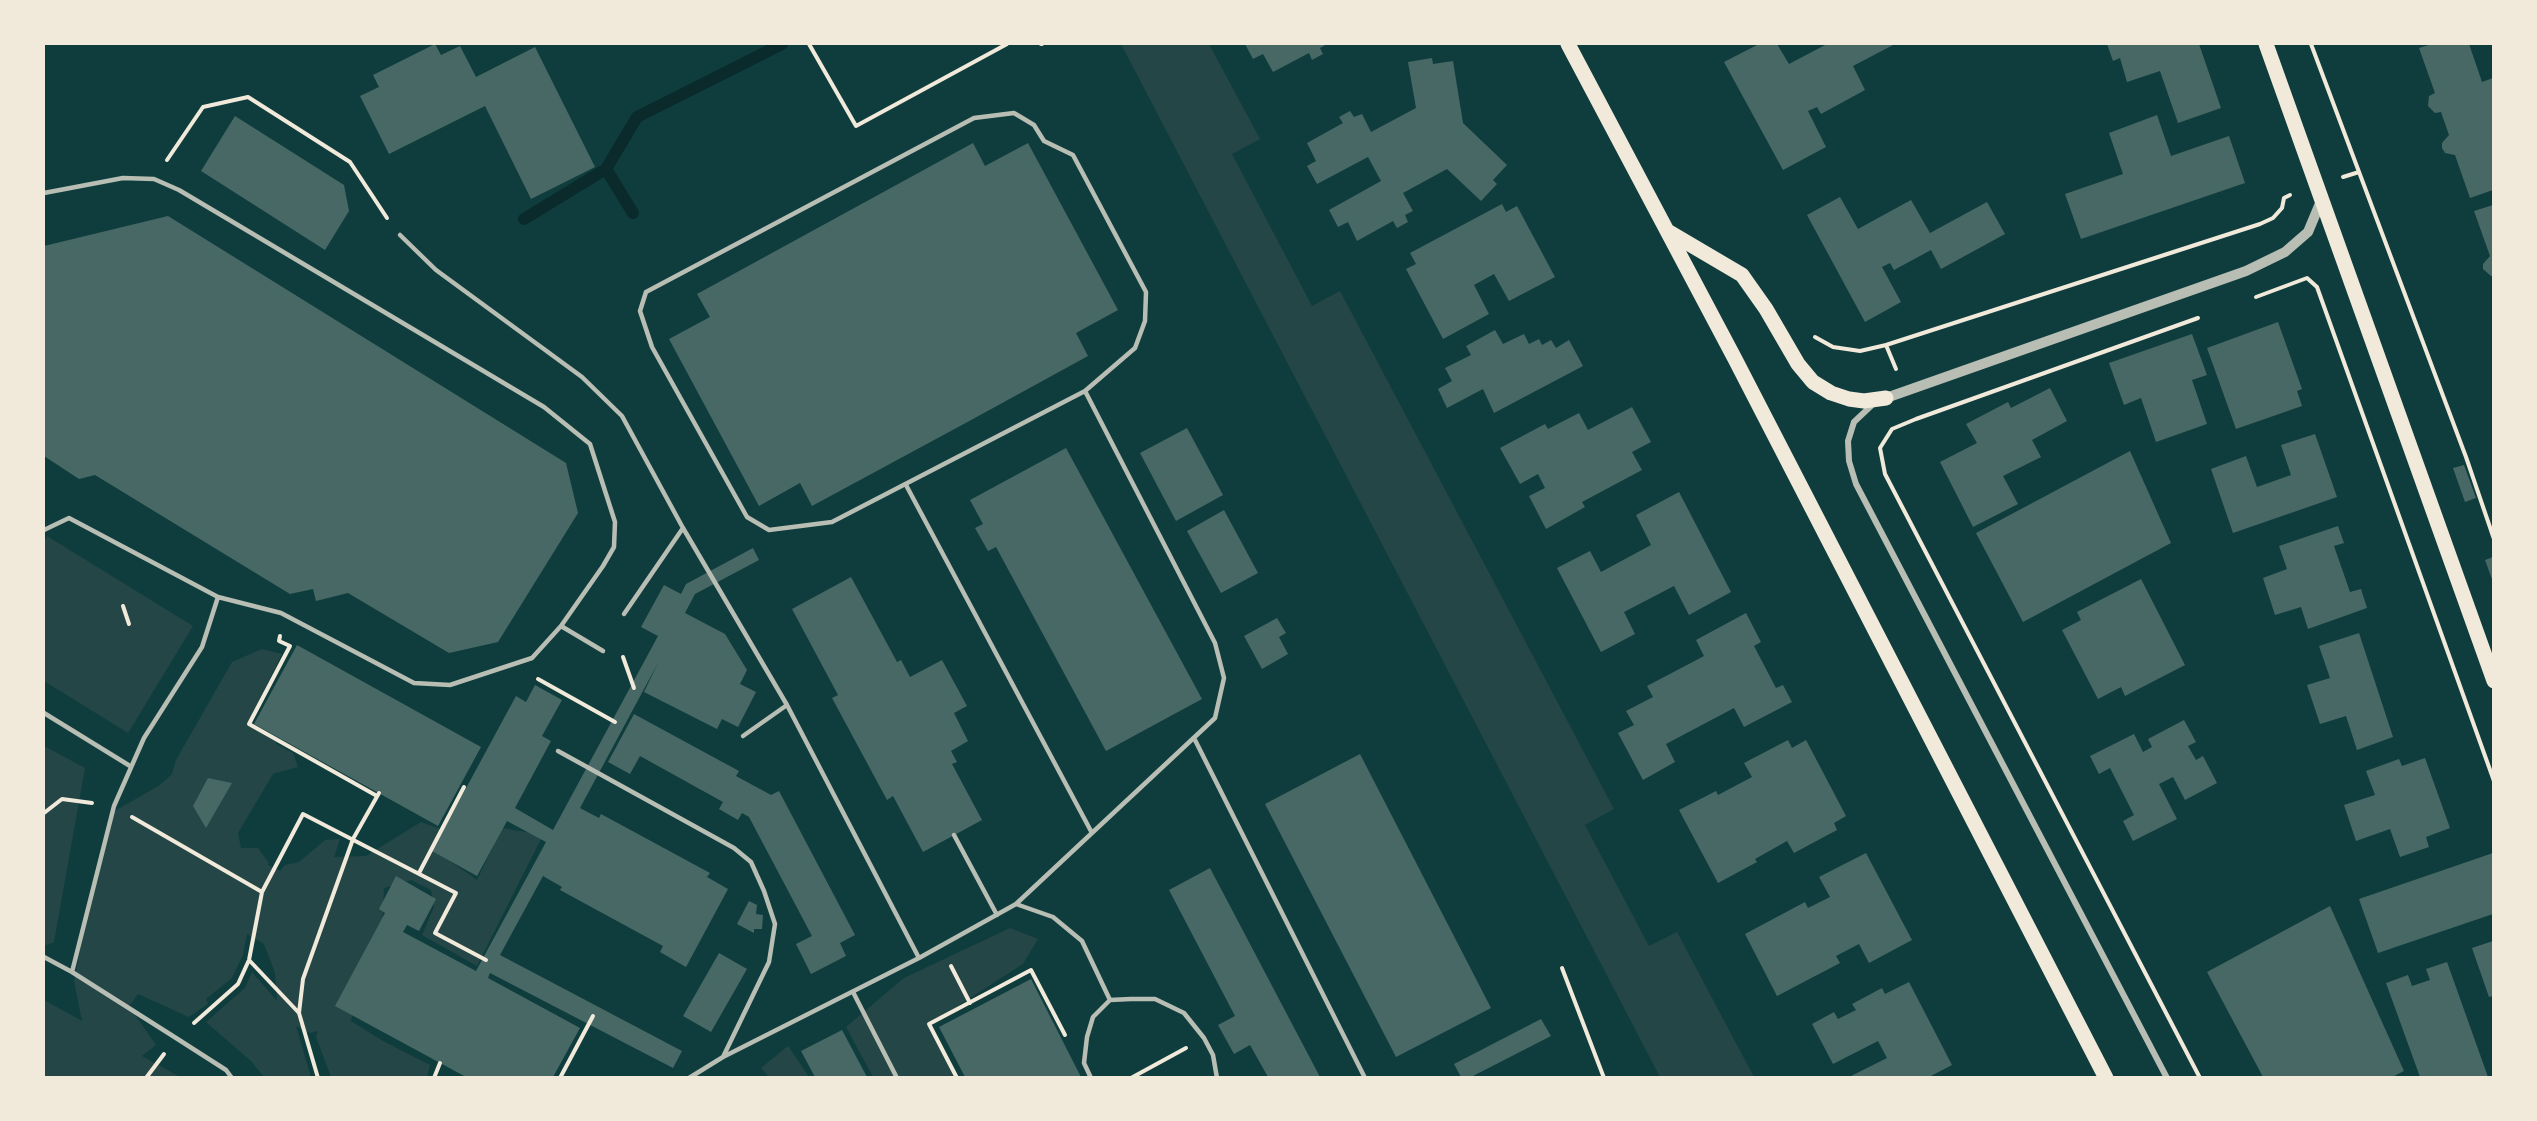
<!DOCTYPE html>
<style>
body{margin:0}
#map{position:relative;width:2537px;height:1121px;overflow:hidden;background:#0f3d3e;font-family:Literata,serif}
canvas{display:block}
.frame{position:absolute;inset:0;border:45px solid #f1e9da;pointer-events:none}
</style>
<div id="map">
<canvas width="2537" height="1121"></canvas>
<div class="frame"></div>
</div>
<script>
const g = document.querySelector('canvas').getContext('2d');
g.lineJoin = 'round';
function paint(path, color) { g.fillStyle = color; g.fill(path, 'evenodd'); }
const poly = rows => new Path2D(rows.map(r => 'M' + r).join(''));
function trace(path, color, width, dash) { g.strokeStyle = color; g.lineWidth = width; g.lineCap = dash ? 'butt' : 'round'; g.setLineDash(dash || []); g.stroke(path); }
const green = poly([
 [1121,44,1209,44,1260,139,1232,154,1312,306,1340,291,1614,809,1585,825,1649,946,1677,932,1754,1077,1660,1077],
 [47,536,193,626,128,733,44,681,44,542],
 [262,649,282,654,247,724,276,742,276,744,293,753,298,767,273,774,238,833,241,848,258,848,269,863,268,865,280,871,285,865,299,862,325,840,340,839,334,857,366,856,421,822,440,829,457,809,468,828,450,861,477,880,502,828,543,835,477,966,422,935,434,907,431,890,411,880,384,888,382,934,358,988,351,1021,383,1041,430,1065,427,1077,331,1077,316,1037,318,1031,310,1033,296,1026,311,1077,264,1077,251,1061,206,1022,245,988,252,972,277,1001,275,973,264,944,247,934,243,955,232,978,206,999,208,1004,189,1017,138,994,129,1006,156,1045,142,1056,180,1077,44,1077,44,1000,82,1021,74,981,93,885,113,812,160,785,172,774,176,760,232,662],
 [44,746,85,768,54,942,44,946],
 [1010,928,1038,939,1023,964,931,1023,957,1077,873,1077,846,1027,904,978],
 [788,1046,809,1077,769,1077,761,1068]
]);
const stream = poly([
 [606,169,633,213],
 [524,219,606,169,637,117,782,44]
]);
const building = poly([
 [435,44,441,55,460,46,476,77,535,47,595,167,531,199,485,106,389,154,360,96,379,87,373,75],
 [1245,44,1327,44,1320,48,1323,54,1312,60,1309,53,1273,72,1263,54,1253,59],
 [1759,44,1777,44,1789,64,1827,44,1895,44,1853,66,1865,90,1821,114,1817,107,1808,111,1826,147,1783,170,1724,62],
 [2107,44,2199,44,2221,108,2178,123,2160,71,2127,82,2120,58,2113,61],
 [2432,44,2469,44,2482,82,2493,78,2493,190,2470,198,2455,155,2445,153,2442,148,2442,143,2449,135,2441,112,2435,113,2428,106,2429,96,2435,93,2419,48],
 [1432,58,1433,64,1453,61,1463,123,1507,165,1493,180,1497,184,1481,201,1447,169,1403,193,1413,211,1405,215,1408,222,1397,228,1393,221,1357,241,1348,222,1338,227,1329,210,1381,181,1368,157,1317,184,1307,166,1316,161,1307,143,1343,123,1339,117,1350,111,1354,117,1362,114,1371,132,1416,108,1408,62],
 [2157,115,2171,156,2229,136,2245,183,2081,239,2065,194,2123,174,2109,133],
 [235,116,344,185,349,211,325,250,201,171],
 [973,143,985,166,1028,143,1118,310,1076,333,1088,356,973,419,812,506,800,483,759,506,669,339,710,317,697,294],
 [1840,197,1858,229,1911,200,1930,233,1987,202,2005,234,1941,269,1931,250,1894,270,1890,263,1882,267,1901,302,1865,322,1807,215],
 [1502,204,1506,212,1517,206,1555,277,1509,301,1494,274,1474,285,1489,314,1443,339,1406,269,1416,264,1410,253],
 [2493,205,2493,276,2491,276,2483,269,2483,264,2490,256,2474,211],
 [168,216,566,463,578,513,498,642,449,653,348,593,316,601,313,589,290,594,95,475,79,479,44,456,44,246],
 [2278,322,2302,389,2297,391,2302,406,2236,429,2207,348],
 [1495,330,1503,344,1524,334,1529,344,1539,339,1542,345,1551,340,1556,348,1569,340,1583,366,1494,413,1483,389,1447,408,1438,389,1452,381,1445,368,1471,355,1466,346],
 [2192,334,2207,375,2192,380,2207,424,2156,442,2141,398,2124,405,2109,363],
 [2050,388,2067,421,2032,440,2041,457,2003,476,2018,504,1973,527,1940,462,1977,443,1966,424,2008,402,2011,408],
 [1632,407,1651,442,1632,452,1642,470,1582,502,1585,507,1546,529,1529,496,1545,488,1538,474,1520,484,1500,448,1545,424,1548,429,1579,413,1588,430],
 [1187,428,1223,495,1176,521,1140,453],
 [2315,434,2337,497,2233,533,2211,469,2246,456,2257,487,2291,475,2281,445],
 [1066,448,1202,699,1106,751,996,547,988,551,975,528,983,524,970,500],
 [2130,451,2171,543,2023,622,1976,533],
 [2464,465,2476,498,2465,502,2453,468],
 [1679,492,1731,592,1689,615,1674,586,1624,612,1635,634,1601,652,1557,568,1590,551,1601,572,1651,545,1636,515],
 [1224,510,1258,573,1221,593,1187,531],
 [2338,526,2344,543,2334,546,2350,592,2361,589,2367,608,2308,629,2301,607,2275,615,2263,578,2287,569,2279,546],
 [753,548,759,560,695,594,685,613,725,634,747,670,740,684,756,692,738,727,722,719,717,729,644,692,658,663,580,808,599,818,601,814,710,873,707,877,728,889,686,967,660,952,663,946,560,890,562,887,543,876,500,955,682,1051,673,1068,490,973,488,978,580,1028,553,1077,466,1077,335,1006,385,913,379,909,396,876,436,899,419,931,407,925,403,932,476,971,546,842,507,821,477,876,432,851,516,696,526,702,535,685,562,700,542,736,551,741,515,808,553,830,658,636,641,627,664,585,681,594,686,584],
 [2493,557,2493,582,2485,560],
 [851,577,897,662,901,660,910,677,942,660,967,706,954,713,968,741,951,751,957,762,952,764,982,820,923,852,893,796,887,800,832,698,838,695,792,609],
 [2141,579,2185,665,2125,696,2121,687,2098,699,2062,630,2081,620,2077,612],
 [1746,613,1761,642,1754,646,1776,688,1783,685,1792,702,1744,727,1734,708,1666,744,1675,762,1643,780,1618,733,1634,725,1626,711,1653,697,1647,686,1704,656,1696,640],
 [1277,618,1286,633,1279,637,1288,654,1262,669,1244,636],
 [2359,633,2393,737,2357,750,2346,716,2320,724,2307,685,2330,678,2319,646],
 [297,645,481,747,438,826,254,724],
 [634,714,739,771,736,776,771,795,779,791,855,935,840,943,846,956,811,974,796,944,812,936,749,817,742,813,738,820,719,809,723,802,640,756,630,774,608,762],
 [2184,720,2196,742,2188,746,2196,760,2203,756,2217,783,2185,800,2173,777,2159,784,2177,819,2133,841,2123,821,2134,815,2110,768,2099,774,2090,756,2134,734,2143,752,2152,747,2148,739],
 [1788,740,1792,748,1806,740,1846,816,1834,823,1837,830,1794,853,1787,841,1755,859,1757,862,1718,883,1679,810,1716,791,1718,795,1752,777,1744,763],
 [1360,754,1491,1008,1396,1057,1265,804],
 [2425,758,2450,828,2426,837,2429,847,2400,857,2390,829,2356,841,2344,805,2375,795,2366,771,2399,759,2402,766],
 [208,778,232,783,206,828,193,806],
 [1866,853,1912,940,1869,963,1859,944,1836,956,1840,963,1777,996,1745,934,1805,902,1808,908,1830,897,1819,877],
 [2493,853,2493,914,2378,953,2359,899],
 [1210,868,1320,1077,1268,1077,1250,1045,1234,1054,1218,1025,1235,1016,1169,890],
 [749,901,757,905,756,914,763,915,762,929,754,929,754,933,737,924],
 [2330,906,2404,1071,2392,1077,2263,1077,2207,972],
 [2493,941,2493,996,2489,997,2472,948],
 [719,953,747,969,711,1032,683,1016],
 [2447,962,2488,1077,2420,1077,2386,983,2408,975,2412,986,2430,980,2426,969],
 [1031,979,1081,1077,965,1077,939,1027],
 [1909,982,1952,1065,1929,1077,1849,1077,1887,1058,1878,1041,1833,1064,1812,1024,1834,1012,1838,1019,1856,1010,1852,1004,1882,988,1885,994],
 [1541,1019,1551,1036,1471,1077,1461,1077,1454,1064],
 [842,1030,867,1077,815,1077,801,1051]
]);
const path = poly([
 [809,44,856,126,1007,44],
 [1041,44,1042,44],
 [2311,44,2466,457,2494,539],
 [167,160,203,107,248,97,350,162,387,218],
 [2343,177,2359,172],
 [2256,297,2307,278,2317,287,2494,781],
 [2198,318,1916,419,1892,429,1880,448,1885,474,2200,1078],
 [1815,337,1833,347,1860,351,1886,345,1896,369],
 [1886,345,2260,224,2273,218,2282,208,2284,198,2290,195],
 [123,606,129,624],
 [280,636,279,641,290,646,249,724,377,796],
 [623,657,634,688],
 [538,679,615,722],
 [44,813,62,799,92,803],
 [132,817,262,892],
 [419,873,464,787],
 [249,960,299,1013,318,1078],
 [951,966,970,1003],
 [1562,968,1604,1078],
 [299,1013,303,979,353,839,379,793],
 [194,1023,238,984,249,960,262,892,303,814,456,893,435,933,486,960],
 [146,1078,164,1054],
 [434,1078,440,1063],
 [560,1078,593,1016],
 [957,1078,929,1024,1031,970,1065,1035],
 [1131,1078,1186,1048]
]);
const service = poly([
 [1014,113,1034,125,1044,141,1073,155,1146,292,1145,321,1135,348,1085,391,832,522,769,530,747,517,652,347,640,311,646,292,974,118,1014,113],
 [44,193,123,178,154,179,179,190,544,407,590,444,615,522,614,547,603,566,561,626,532,658,450,685,414,683,281,613,218,597],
 [400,235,436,270,582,377,622,416,683,528,787,705,919,958],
 [906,485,1092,833],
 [44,530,69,518,218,597,202,647,144,738,114,806,72,972],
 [624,614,683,528],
 [561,626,603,651],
 [44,713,130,766],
 [743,736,787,705],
 [1194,738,1365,1078],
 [558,751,734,848,751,862,764,891,775,924,769,962,723,1057],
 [954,835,997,915],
 [1016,904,1053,917,1082,941,1110,1000],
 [44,957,72,972,176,1038,226,1070,232,1078],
 [853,992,897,1078],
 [689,1078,723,1057,919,958,1016,904,1215,718,1224,678,1215,643,1085,391],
 [1091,1078,1084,1063,1087,1037,1093,1017,1110,1000,1131,999,1155,999,1184,1013,1204,1038,1213,1055,1217,1078]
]);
const minor = poly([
 [1872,405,1854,422,1848,441,1849,461,1856,484,2167,1078]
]);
const tertiary = poly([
 [1886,398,2246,271,2285,252,2308,232,2321,201]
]);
const primary = poly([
 [1568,44,1735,359,2106,1078],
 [2266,44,2494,681],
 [1669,232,1742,275,1766,309,1798,364,1813,382,1831,393,1849,399,1864,401,1886,398]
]);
paint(green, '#244646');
trace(stream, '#0a2a2b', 12);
paint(building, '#486865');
trace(path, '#f1e9da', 4);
trace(service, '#b8beb3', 4.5);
trace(minor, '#b8beb3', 6);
trace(tertiary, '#b8beb3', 10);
trace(primary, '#f1e9da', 15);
</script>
